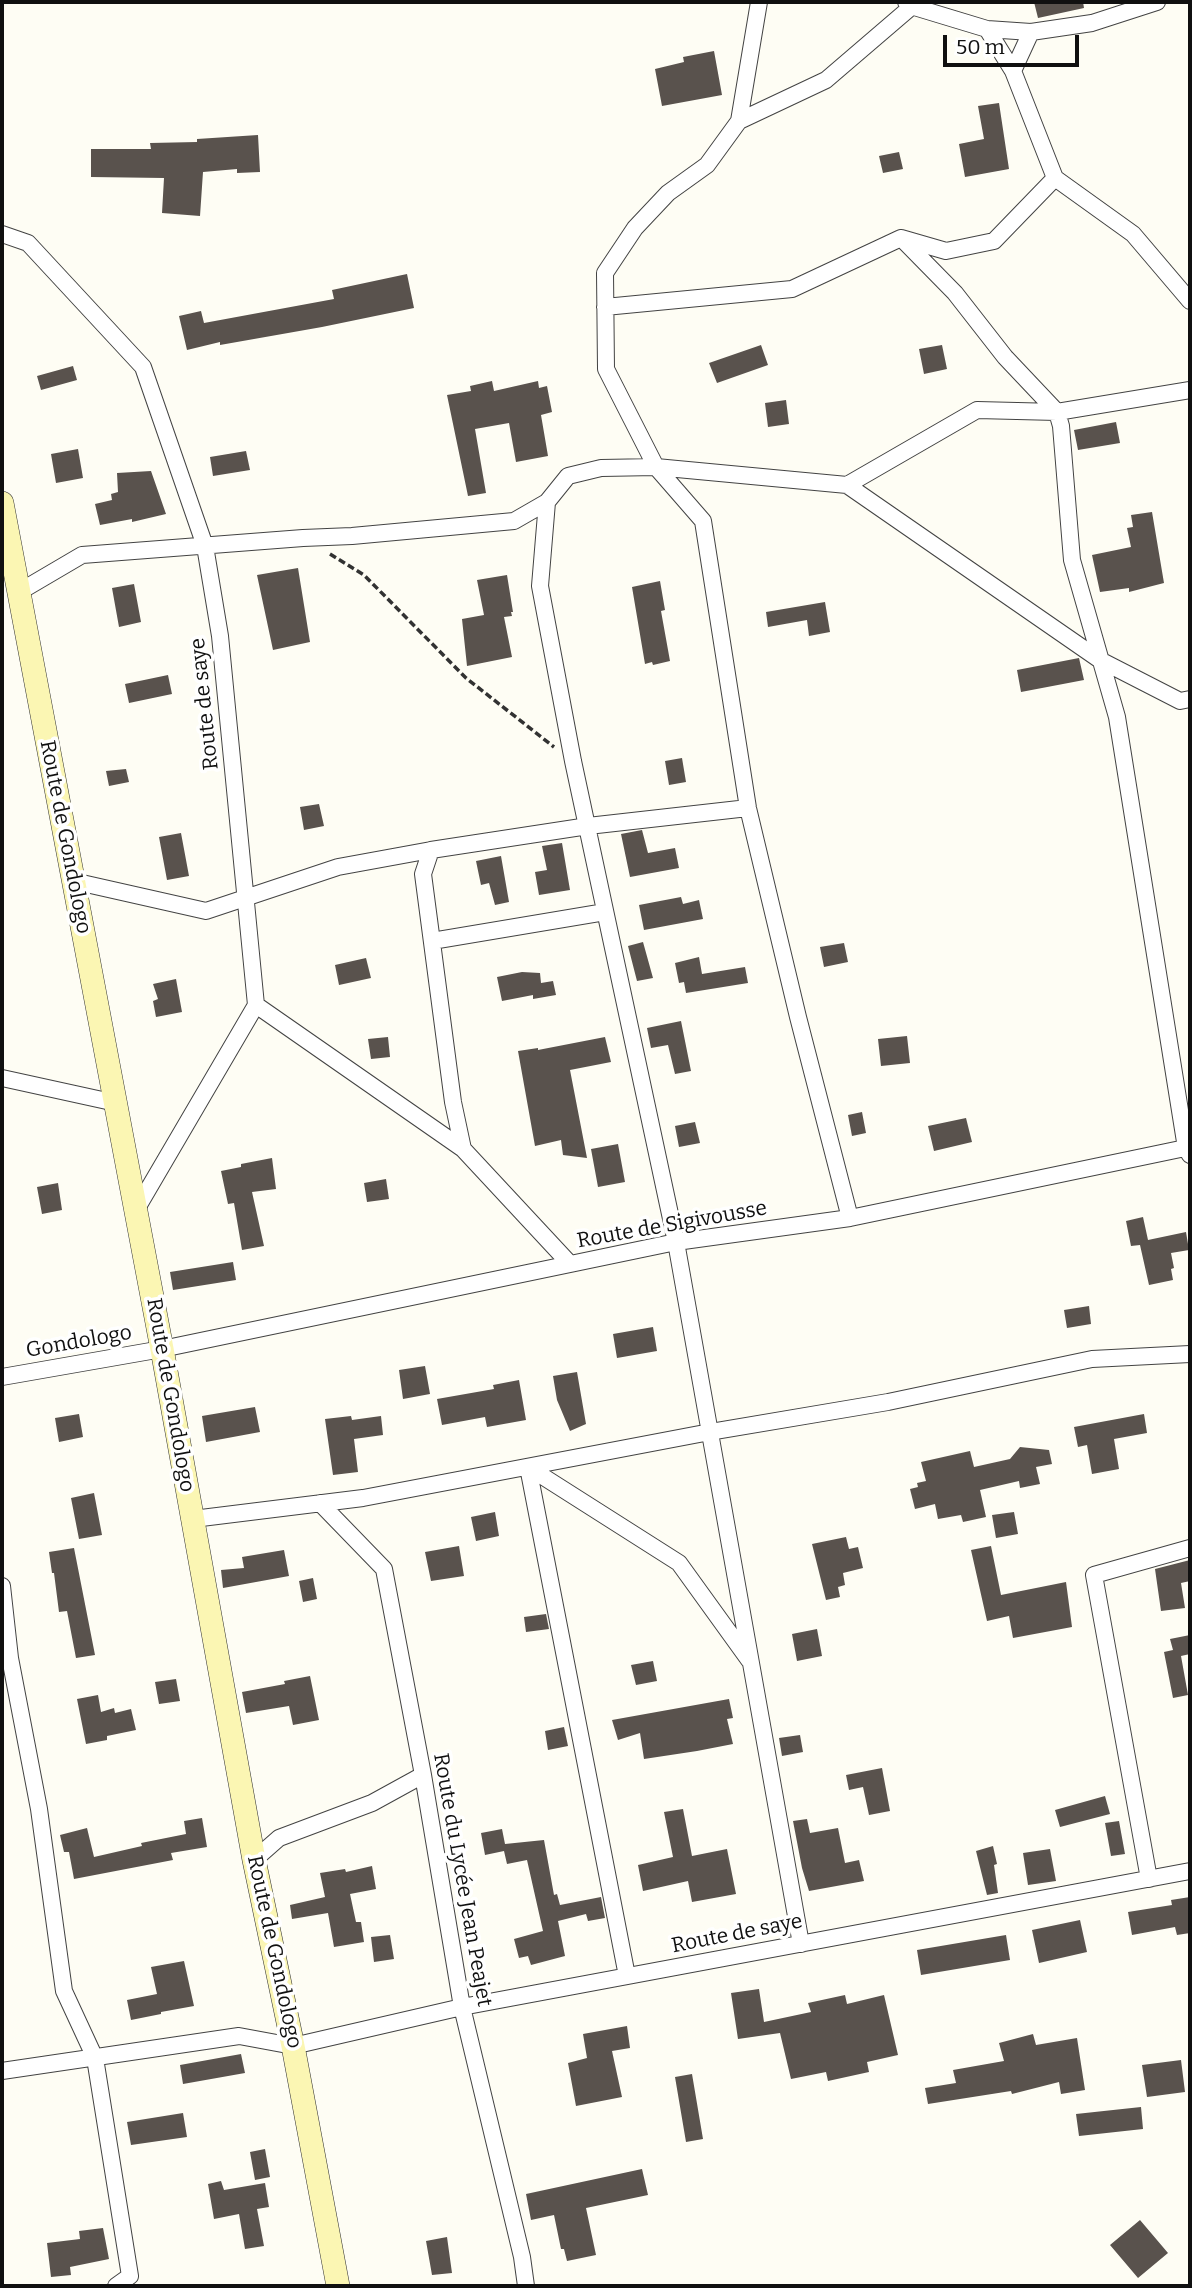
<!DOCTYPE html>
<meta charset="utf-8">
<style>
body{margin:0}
#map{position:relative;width:1192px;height:2288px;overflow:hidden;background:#fefdf4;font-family:Bitter,serif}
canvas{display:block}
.frame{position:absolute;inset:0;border:4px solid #101010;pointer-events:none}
.scale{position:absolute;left:943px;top:35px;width:136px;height:32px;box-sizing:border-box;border:4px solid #101010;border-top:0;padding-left:9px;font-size:21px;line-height:24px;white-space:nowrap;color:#101010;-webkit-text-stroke:5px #fff;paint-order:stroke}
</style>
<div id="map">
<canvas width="1192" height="2288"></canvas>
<div class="frame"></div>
<div class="scale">50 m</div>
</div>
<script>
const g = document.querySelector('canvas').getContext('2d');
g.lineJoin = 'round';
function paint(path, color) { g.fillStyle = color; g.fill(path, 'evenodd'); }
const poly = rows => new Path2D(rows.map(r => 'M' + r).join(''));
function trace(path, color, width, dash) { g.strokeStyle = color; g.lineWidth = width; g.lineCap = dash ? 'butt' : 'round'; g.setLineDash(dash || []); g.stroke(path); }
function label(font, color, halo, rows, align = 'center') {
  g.font = font + ' Bitter,serif'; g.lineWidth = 7; g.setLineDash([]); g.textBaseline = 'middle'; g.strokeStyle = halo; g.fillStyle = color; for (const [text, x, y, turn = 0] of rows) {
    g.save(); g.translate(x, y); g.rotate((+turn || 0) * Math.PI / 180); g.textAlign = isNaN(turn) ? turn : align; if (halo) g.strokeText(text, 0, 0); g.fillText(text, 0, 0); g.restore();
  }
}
const building = poly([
 [1034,2,1083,2,1084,8,1038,18],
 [714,51,722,95,662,106,655,69,684,62,683,57],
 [999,103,1009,169,965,177,959,144,984,139,978,106],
 [258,135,260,172,237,173,237,169,203,172,200,216,162,213,164,178,91,177,91,149,151,149,150,143,197,142,197,139],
 [899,152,903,169,883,173,879,156],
 [407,274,414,308,322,327,220,345,220,342,187,350,179,316,201,311,204,323,334,299,332,290],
 [761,345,768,365,717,383,709,363],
 [942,345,947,369,924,374,919,349],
 [73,366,77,380,41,390,37,376],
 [492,381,494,391,538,381,539,388,547,386,552,412,541,415,548,456,516,462,509,423,475,429,486,493,468,496,447,395,471,391,470,386],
 [786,400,789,424,768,427,765,403],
 [1116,422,1120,443,1078,450,1074,430],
 [78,449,83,478,56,483,51,454],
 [246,451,250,470,213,476,210,457],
 [151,471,166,514,132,522,132,519,100,525,95,504,112,500,111,494,118,492,117,473],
 [1152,512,1164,583,1129,592,1129,588,1100,592,1092,555,1131,547,1127,528,1133,527,1131,515],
 [298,568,310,642,273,650,257,575],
 [507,575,513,612,511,612,512,616,504,617,512,657,467,666,462,619,484,615,477,580],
 [660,581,665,610,661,611,670,661,653,665,652,662,645,664,632,587],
 [134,584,141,622,119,627,112,588],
 [825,602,830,632,809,636,807,620,768,627,766,612],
 [1079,658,1084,680,1021,692,1017,670],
 [168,675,172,694,129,703,125,684],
 [682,758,686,782,669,785,665,761],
 [126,769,129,782,109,786,106,771],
 [319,804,324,826,304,830,300,807],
 [642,830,648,853,675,848,679,868,630,877,621,834],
 [181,833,189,876,167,880,159,837],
 [562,843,570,890,539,895,535,872,547,870,542,846],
 [501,856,509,902,495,905,489,883,481,885,476,861],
 [681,897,683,904,699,900,703,919,644,930,639,905],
 [643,942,653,978,637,981,628,946],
 [844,943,848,962,824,967,820,947],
 [699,957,702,974,745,967,748,983,686,993,684,982,679,983,675,963],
 [366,958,371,978,339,985,335,965],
 [522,972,540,973,541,983,553,981,556,995,533,999,533,995,502,1001,497,977],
 [176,979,182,1012,156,1017,153,1001,158,999,153,984],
 [681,1021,691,1071,675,1074,668,1045,651,1048,647,1028],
 [907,1036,910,1063,881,1066,878,1039],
 [388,1037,390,1057,371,1059,368,1039],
 [605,1037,611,1062,570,1070,587,1158,563,1155,561,1140,535,1146,518,1051,538,1048,538,1050],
 [862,1112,866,1133,852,1136,848,1115],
 [966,1118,972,1142,934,1151,928,1126],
 [695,1122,700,1143,679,1147,675,1126],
 [618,1144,625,1182,598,1187,591,1149],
 [272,1158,276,1189,252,1192,264,1246,242,1250,234,1203,228,1204,221,1171,241,1167,241,1164],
 [386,1179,389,1199,367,1202,364,1183],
 [58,1183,62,1210,42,1214,37,1187],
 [1143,1217,1148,1240,1186,1232,1189,1250,1171,1253,1174,1268,1171,1269,1173,1280,1149,1285,1140,1245,1131,1246,1126,1221],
 [233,1262,236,1280,173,1290,170,1272],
 [1089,1306,1091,1324,1067,1328,1064,1310],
 [653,1327,657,1351,617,1358,613,1334],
 [425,1366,430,1394,403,1399,399,1370],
 [577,1372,586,1424,570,1431,557,1400,553,1376],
 [519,1380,526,1420,487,1427,485,1417,442,1425,437,1399,494,1389,493,1385],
 [255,1407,260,1432,206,1442,202,1416],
 [79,1414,83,1437,59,1442,55,1418],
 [1144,1414,1147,1433,1114,1439,1119,1469,1092,1474,1087,1445,1078,1447,1074,1427],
 [351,1416,352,1420,381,1416,383,1435,354,1439,358,1472,333,1475,325,1419],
 [1020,1447,1049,1450,1052,1464,1036,1467,1040,1484,1020,1488,1019,1481,980,1490,986,1517,963,1522,961,1515,938,1519,935,1504,915,1509,910,1489,918,1487,917,1483,926,1481,921,1462,970,1451,974,1467,1010,1459],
 [94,1493,102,1535,79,1539,71,1498],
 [495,1512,499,1536,476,1541,471,1517],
 [1014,1512,1018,1534,996,1538,992,1515],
 [846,1537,849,1549,858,1547,863,1568,843,1573,845,1585,838,1587,840,1597,826,1600,812,1544],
 [459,1546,464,1576,431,1581,425,1552],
 [991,1546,1001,1595,1066,1582,1072,1627,1013,1638,1009,1616,987,1621,971,1550],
 [74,1548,95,1655,76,1658,67,1611,59,1612,54,1573,52,1573,49,1552],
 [284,1550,289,1576,223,1588,221,1570,244,1568,242,1557],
 [1190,1560,1190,1581,1181,1583,1185,1608,1161,1611,1155,1569],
 [313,1578,317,1599,303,1602,299,1581],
 [546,1614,549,1629,526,1632,524,1617],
 [817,1629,822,1656,797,1661,792,1634],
 [1190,1635,1190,1654,1181,1656,1188,1695,1173,1698,1164,1652,1173,1650,1170,1639],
 [653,1661,657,1681,636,1685,631,1665],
 [310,1676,319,1720,293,1725,289,1706,246,1713,242,1692,285,1684,284,1681],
 [176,1679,180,1701,159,1704,155,1682],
 [98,1695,101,1712,114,1708,115,1713,131,1709,136,1730,107,1736,107,1740,86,1744,77,1699],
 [729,1699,733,1718,727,1719,733,1744,697,1751,644,1759,640,1733,618,1740,612,1720],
 [564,1727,568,1746,548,1750,545,1731],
 [800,1735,803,1752,782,1756,779,1738],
 [882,1768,890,1811,869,1815,863,1787,849,1790,846,1775],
 [1105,1796,1110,1814,1060,1827,1055,1810],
 [683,1809,692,1856,727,1849,736,1894,692,1902,688,1881,643,1891,638,1865,673,1857,664,1812],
 [202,1818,207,1847,171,1853,173,1860,74,1879,69,1852,64,1852,60,1835,87,1828,94,1857,142,1846,141,1843,186,1834,184,1821],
 [807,1819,810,1833,838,1828,845,1863,859,1860,864,1881,809,1891,802,1868,793,1821],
 [1119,1821,1125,1854,1111,1856,1105,1823],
 [502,1829,505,1844,544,1840,554,1895,557,1894,560,1905,601,1897,605,1918,588,1921,586,1914,558,1921,565,1956,531,1965,528,1956,519,1958,514,1939,543,1931,527,1860,507,1864,504,1851,485,1855,481,1833],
 [993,1846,997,1864,994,1865,998,1893,987,1895,976,1851],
 [1050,1849,1056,1881,1028,1885,1023,1853],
 [372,1866,376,1889,350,1894,356,1922,361,1922,364,1942,334,1947,328,1913,292,1919,290,1905,325,1897,320,1873,345,1869,346,1872],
 [1190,1897,1190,1933,1177,1935,1175,1927,1132,1935,1128,1912,1172,1905,1171,1900],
 [1080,1920,1087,1952,1039,1963,1032,1930],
 [390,1935,394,1959,374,1962,371,1937],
 [1006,1935,1010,1960,921,1975,917,1950],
 [184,1961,194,2006,161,2012,161,2014,131,2020,127,2000,157,1994,151,1967],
 [759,1989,764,2022,811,2012,808,2003,845,1995,847,2004,884,1995,898,2055,867,2062,869,2072,828,2081,826,2072,791,2079,780,2033,738,2039,731,1993],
 [627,2026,630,2048,612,2051,622,2097,576,2106,568,2063,587,2058,583,2034],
 [1033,2034,1036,2045,1077,2038,1085,2090,1061,2094,1059,2082,1012,2094,1011,2091,928,2104,925,2088,956,2083,953,2070,1004,2061,999,2043],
 [241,2054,245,2073,183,2084,180,2065],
 [1181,2060,1185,2092,1147,2097,1142,2065],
 [692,2074,703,2139,686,2142,675,2077],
 [1141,2107,1143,2129,1079,2136,1076,2114],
 [183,2113,187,2137,131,2145,127,2122],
 [265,2149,270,2177,255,2180,250,2152],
 [642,2169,648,2195,586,2208,596,2255,567,2261,564,2249,561,2249,554,2215,531,2220,526,2194],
 [221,2181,224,2190,265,2183,269,2207,257,2209,264,2246,245,2249,239,2214,214,2219,208,2184],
 [1140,2220,1168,2253,1138,2278,1110,2245],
 [103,2228,109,2259,70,2267,71,2275,51,2277,47,2243,80,2239,79,2231],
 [447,2237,452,2273,432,2275,426,2241]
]);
const path = poly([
 [330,554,364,575,466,678,554,747]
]);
const street = poly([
 [759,2,739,121,707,165,668,193,635,228,605,273,606,369,656,467,847,485,977,410,1057,412,1190,390],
 [906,2,911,6,987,29,1031,32,1092,23,1157,2],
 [987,29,1013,71,1055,178,1133,234,1190,301],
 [1013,71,1031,32],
 [739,121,826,80,917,2],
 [1055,178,994,241,946,251,901,238,955,293,1005,357,1057,412,1061,426,1072,560,1117,717,1186,1148,1190,1155],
 [2,234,28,243,143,367,205,546,220,636,256,1005,136,1210],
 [605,307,792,289,901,238],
 [847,485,1100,660,1180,701,1190,699],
 [19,592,82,555,303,538,352,536,514,521,547,502],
 [73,881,206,911,338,867,431,850],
 [432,941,605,912],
 [256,1005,463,1149],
 [2,1078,116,1103],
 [570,1264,463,1149,453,1102,423,874,431,850,588,826,748,808],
 [2,1377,162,1349,676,1242,850,1218,1190,1147],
 [528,1467,627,1976],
 [528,1467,679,1563,749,1660],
 [320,1503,384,1569,423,1775,462,2007,522,2257,526,2286],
 [193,1519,363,1498,710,1432,888,1402,1092,1359,1190,1354],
 [2,1586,10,1658,39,1809,64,1991,95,2058,130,2276,116,2286],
 [254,1860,279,1838,372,1803,423,1775],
 [1149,1879,1094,1575,1190,1548],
 [801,1944,676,1242,573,761,540,586,547,502,568,476,601,468,656,467,703,521,748,808,798,1017,850,1218],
 [2,2071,239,2036,293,2046,462,2007,1190,1871]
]);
const secondary = poly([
 [2,503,162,1349,254,1860,293,2046,338,2286]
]);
const streetNames = [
 ["Route de saye",205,704,-96],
 ["Route de Gondologo",65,837,79],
 ["Route de Sigivousse",672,1225,-10],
 ["Gondologo",79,1342,-10],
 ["Route de Gondologo",170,1395,80],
 ["Route du Lycée Jean Peajet",462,1880,80],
 ["Route de saye",737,1934,-11],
 ["Route de Gondologo",274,1952,78]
];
paint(building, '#59524d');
trace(street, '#434343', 18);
trace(secondary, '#323232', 24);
trace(path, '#323232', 3.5, [7, 3.5]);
trace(street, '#fff', 16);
trace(secondary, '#fbf6b3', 23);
label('21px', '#101010', '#fff', streetNames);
</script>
